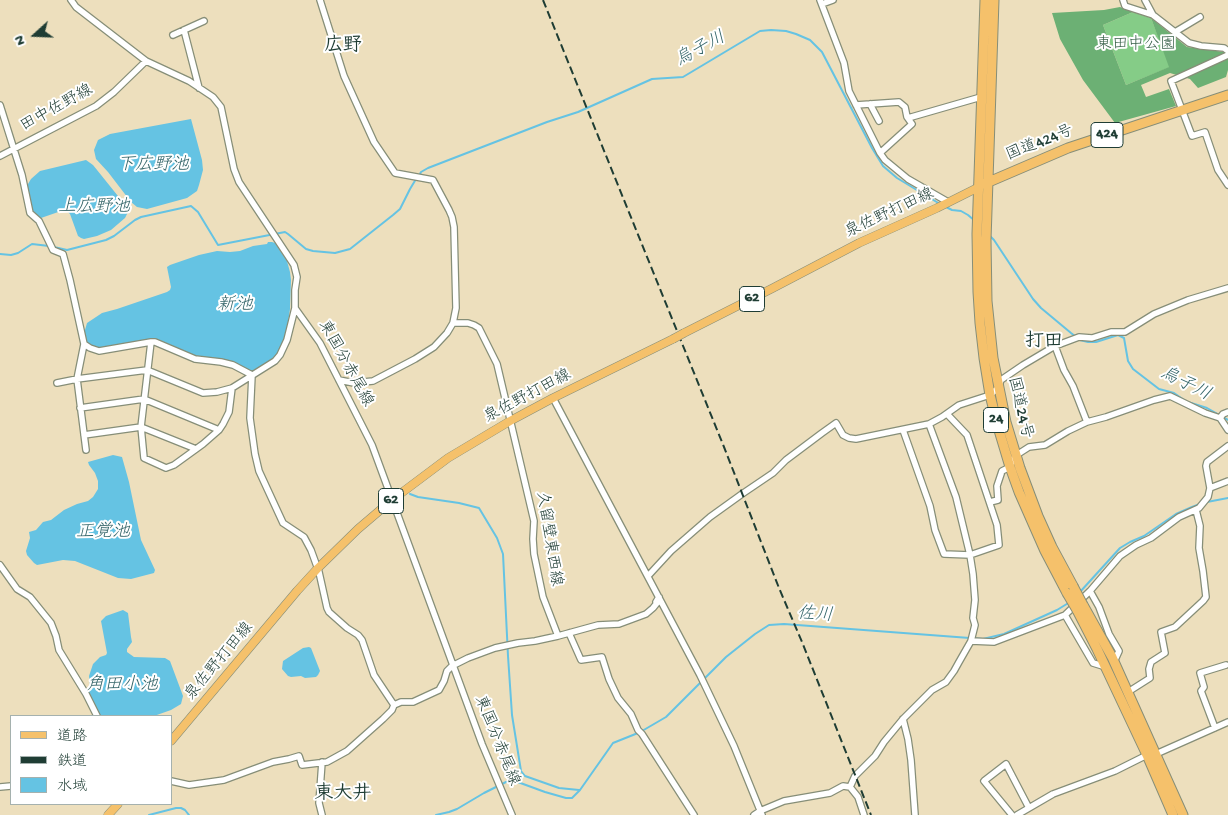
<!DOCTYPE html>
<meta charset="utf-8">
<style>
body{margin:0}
#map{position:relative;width:1228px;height:815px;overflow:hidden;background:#eddfbd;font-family:"Gochi Hand","Klee One",sans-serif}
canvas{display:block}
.legend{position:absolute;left:10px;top:715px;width:162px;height:90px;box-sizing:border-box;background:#fff;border:1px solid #a5b1ae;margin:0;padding:6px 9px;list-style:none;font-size:15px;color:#1f3d34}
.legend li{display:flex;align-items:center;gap:10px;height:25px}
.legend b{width:25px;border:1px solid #a5b1ae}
.north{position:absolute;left:10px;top:10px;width:50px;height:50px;-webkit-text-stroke:4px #fff;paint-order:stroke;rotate:250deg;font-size:14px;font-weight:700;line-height:20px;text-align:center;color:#1f3d34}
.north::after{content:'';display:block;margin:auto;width:18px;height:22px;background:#1f3d34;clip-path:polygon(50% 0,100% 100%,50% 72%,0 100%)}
</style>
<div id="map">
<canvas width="1228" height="815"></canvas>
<ul class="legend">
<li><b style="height:6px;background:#f5c16b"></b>道路</li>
<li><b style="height:6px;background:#1f3d34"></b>鉄道</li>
<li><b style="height:14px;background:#65c3e3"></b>水域</li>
</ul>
<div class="north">N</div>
</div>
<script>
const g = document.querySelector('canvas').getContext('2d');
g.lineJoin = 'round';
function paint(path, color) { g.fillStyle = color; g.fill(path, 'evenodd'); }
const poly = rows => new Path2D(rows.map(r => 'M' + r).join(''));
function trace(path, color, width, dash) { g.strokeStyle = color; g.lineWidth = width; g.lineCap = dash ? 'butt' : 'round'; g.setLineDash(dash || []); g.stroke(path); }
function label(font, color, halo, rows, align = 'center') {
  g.font = font + ' "Gochi Hand","Klee One",sans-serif'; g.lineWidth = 4; g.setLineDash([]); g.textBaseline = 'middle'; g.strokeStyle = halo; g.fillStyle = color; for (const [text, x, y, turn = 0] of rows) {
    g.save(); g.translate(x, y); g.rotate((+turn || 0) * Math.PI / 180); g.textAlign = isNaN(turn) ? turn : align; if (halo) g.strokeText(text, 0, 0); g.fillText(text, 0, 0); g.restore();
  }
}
const green = poly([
 [1133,12,1151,18,1170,67,1126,85,1103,25]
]);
const forest = poly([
 [1120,7,1133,12,1103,25,1126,85,1169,67,1151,18,1187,47,1224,52,1228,58,1228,70,1226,77,1198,88,1190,79,1170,73,1141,85,1146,97,1169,89,1176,106,1115,123,1083,80,1060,39,1052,13,1104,10]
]);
const water = poly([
 [191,119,202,160,203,170,199,185,197,191,187,198,147,209,137,207,131,202,108,172,96,159,94,150,98,140,110,134],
 [86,160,93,165,126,206,128,212,125,218,111,230,97,236,84,239,81,238,78,236,70,214,67,211,64,210,41,218,36,215,32,211,28,194,28,184,31,179,40,171],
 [268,242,272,242,275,243,287,261,290,272,291,280,290,309,286,337,277,355,262,366,251,372,195,357,154,340,101,349,91,346,86,342,84,338,85,330,87,323,102,313,117,309,167,292,170,290,171,287,167,267,170,265,199,255,217,251,230,252,240,251,253,246,267,244],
 [113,455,122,457,129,482,141,540,155,570,154,573,131,579,118,578,75,561,63,560,37,565,34,563,27,555,26,551,30,538,29,532,36,530,43,522,51,520,64,510,77,504,88,501,93,497,98,489,98,481,95,473,89,465,88,462],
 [123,610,128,613,131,637,132,642,127,649,127,652,134,657,165,658,170,661,183,696,181,704,171,710,154,716,100,716,86,691,89,689,90,685,89,676,93,664,100,657,106,655,107,653,101,621,106,616],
 [309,647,311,648,320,671,318,675,316,677,305,678,301,676,291,677,288,676,282,669,283,661,303,648]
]);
const stream = poly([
 [419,176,421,172,428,168,547,122,578,112,652,79,683,77,760,31,771,30,786,31,796,34,810,40,822,52,872,148,883,166,897,178,940,204],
 [946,207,952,210,961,211,968,215,975,221],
 [989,235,994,240,1033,299,1041,308,1071,333,1080,340,1088,342,1096,342,1118,335,1124,338,1128,361,1133,369,1159,389,1174,393,1184,400],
 [54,247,67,250,106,240,114,236,135,220,141,217,191,206,198,212,218,245,285,232,288,234,306,249,313,251,335,253,350,249,393,215,400,209,410,189,416,179],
 [0,254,11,255,18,253,32,244,49,246],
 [1188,402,1207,408,1228,420],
 [410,494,418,497,459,503,479,508,497,538,503,554,508,656,512,715,521,771,525,776,559,788,579,790],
 [1207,502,1228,498],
 [1080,592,1120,548,1130,542,1144,536,1176,514,1192,507,1200,504],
 [642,731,666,717,726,657,755,634,769,625,784,624,983,639,1004,634,1057,610,1070,602],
 [149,815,176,808,181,808,185,810,189,815],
 [436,815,449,812,457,809,484,793,506,782,515,781,545,792,566,798,572,798,580,790,613,743,638,733]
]);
const minor = poly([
 [71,0,76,7,146,61,189,81,213,97,221,107,234,169,239,182,294,265,297,277,295,290,295,308,320,343,372,445,482,744,512,815],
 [320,0,344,76,374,142,395,173,433,180,449,210,452,217,454,227,456,308,453,323,447,333,434,347,415,359,373,381,354,383,339,380],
 [820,0,844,63,849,91,880,153,885,160,908,179,948,202],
 [1123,0,1125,6,1153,15],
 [1145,0,1153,15,1189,43,1201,46,1224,48,1228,51],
 [822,4,833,0],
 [184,30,199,88],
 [1175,32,1200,17],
 [173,35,204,21],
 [1228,55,1171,81,1192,136,1205,132,1218,170,1228,185],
 [870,104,879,121],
 [0,105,22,175,30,213,39,221,53,250,63,254,70,280,84,344,90,348,99,351,151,342,155,342,195,359,221,362,233,365,252,375,250,418,255,454,259,471,283,523,304,537,311,550,319,572,327,608,329,612,347,628,358,635,362,640,374,675,394,705],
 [856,105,899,102,905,107,907,117,912,124,880,153],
 [908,118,981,97],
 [0,156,96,106,114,92,146,61],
 [453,323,468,323,474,325,479,328,497,364,534,521,533,539,534,554,543,597,558,636],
 [151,342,141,427,144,458,166,468,174,465,203,444,219,430,223,424,229,412,232,388],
 [84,344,77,379,86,450],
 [1055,346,1064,370,1073,386,1087,422],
 [57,383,77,379,147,370,203,393,217,392,232,388,275,361,280,355,287,340,295,308],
 [553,398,700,675,734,746,762,815],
 [80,408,144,399,219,430],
 [1220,418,1223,414,1228,412],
 [903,430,930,506,935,530,944,554,970,555,999,545,997,525,967,435,947,414],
 [84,435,141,427,196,449],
 [1210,488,1206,466,1207,462,1228,446],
 [990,502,998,500,997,486,1002,471,1010,467,1015,456,1029,447,1045,445,1068,431,1087,422,1106,417,1154,400,1170,396,1205,413,1220,418,1228,430],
 [0,565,17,589,30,597,51,623,56,636,59,650,86,694,97,716],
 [648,576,671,551,710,517,742,494,773,473,786,460,822,433,836,423,843,435,849,438,856,439,929,424,942,417,959,405,990,395,998,388,1001,380,1023,365,1055,346,1079,337,1092,338,1111,332,1125,332,1154,314,1188,300,1228,288],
 [1090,591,1099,607,1109,634,1119,651,1114,662],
 [1065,615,1093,663,1106,667],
 [569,633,581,660,602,657,609,679,618,698,631,714,638,730,642,734,694,815],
 [971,641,994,642,1065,615,1090,591,1120,556,1136,545,1151,538,1179,517,1199,508,1208,497,1210,488,1228,481],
 [1128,692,1150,678,1149,669,1151,662,1165,653,1161,632,1175,627,1203,601,1206,597,1203,571,1199,548,1200,526,1196,510],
 [903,719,908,739,911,760,915,815],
 [1215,728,1201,691,1204,687,1200,673,1226,665],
 [171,781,189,785,224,780,273,762,289,759,299,756,302,765,327,762,347,751,383,719,392,710,394,705,401,702,413,702,439,690,444,681,447,671,452,666,468,658,495,648,518,643,535,641,558,636,598,625,619,624,646,614,653,608,657,603,656,602,659,597],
 [0,787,11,786],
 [850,787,855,776,875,756,884,742,903,719,932,690,946,682,954,671,959,662,971,641,975,625,973,618,975,600,973,574,970,555,956,497,929,424],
 [322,815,319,803,322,762],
 [754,815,760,811,784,801,830,793,843,786,850,787,858,797,864,815],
 [1012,815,984,781,1006,764,1029,808],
 [1017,815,1053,794,1115,771,1147,755,1156,754,1228,722]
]);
const major = poly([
 [684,333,773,288,859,243,937,208,979,187],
 [171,741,297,591,318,568,358,529,392,500,448,458,510,421,553,398,673,339],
 [108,815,118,804]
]);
const highway = poly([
 [985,0,977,234,978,292,980,323,984,358,990,395,998,427,1010,467,1019,492,1045,551,1067,593],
 [994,0,986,240,987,301,993,358,1006,422,1020,468,1038,516,1052,547,1073,586],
 [984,184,1068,148,1228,95],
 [1083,605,1112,657,1183,815],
 [1077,610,1097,649,1147,755,1173,815]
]);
const rail = poly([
 [543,0,724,447,779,588,802,642,871,815]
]);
const majorBridge = poly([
 [673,339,684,333]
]);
const highwayBridge = poly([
 [1073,586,1083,605],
 [1067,593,1077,610]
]);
const shields = [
 [1107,135,32],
 [752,299,25],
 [996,420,25],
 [391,501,25]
];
const shieldNames = [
 ["424",1107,135],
 ["62",752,299],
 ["24",996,420],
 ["62",391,501]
];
const parkNames = [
 ["東田中公園",1136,46]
];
const streetNames = [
 ["田中佐野線",57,109,-29],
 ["国道424号",1040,144,-22],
 ["泉佐野打田線",890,214,-25],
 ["東国分赤尾線",345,364,61],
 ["泉佐野打田線",528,397,-28],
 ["国道24号",1019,408,77],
 ["久留壁東西線",548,539,81],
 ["泉佐野打田線",220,662,-50],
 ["東国分赤尾線",496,741,68]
];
const waterNames = [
 ["烏子川",701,50,-28],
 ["下広野池",153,166],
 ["上広野池",94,208],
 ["新池",235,306],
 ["烏子川",1185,385,27],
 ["正覚池",103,533],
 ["佐川",815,616,4],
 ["角田小池",122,686]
];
const quarterNames = [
 ["広野",343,47],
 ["打田",1044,343],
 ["東大井",343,795]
];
paint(green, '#85cc87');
paint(forest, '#6cb074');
paint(water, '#65c3e3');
trace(stream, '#65c3e3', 2);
trace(minor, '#868e78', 8);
trace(major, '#868e78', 9);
trace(highway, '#868e78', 11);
trace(minor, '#fff', 5.5);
trace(major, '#f5c16b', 8);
trace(highway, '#f5c16b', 9);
trace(rail, '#1f3d34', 2, [8, 4]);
trace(majorBridge, '#868e78', 9, []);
trace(highwayBridge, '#868e78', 11, []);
trace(majorBridge, '#f5c16b', 8);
trace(highwayBridge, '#f5c16b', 9);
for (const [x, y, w] of shields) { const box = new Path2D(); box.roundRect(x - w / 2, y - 12.5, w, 25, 4); g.fillStyle = '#fff'; g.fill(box); trace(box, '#1f3d34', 1); }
label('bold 15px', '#1f3d34', null, shieldNames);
label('16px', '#386149', '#fff', parkNames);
label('16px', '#1f3d34', '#fff', streetNames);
label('italic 18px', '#346569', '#fff', waterNames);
label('bold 19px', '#1f3d34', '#fff', quarterNames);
</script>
